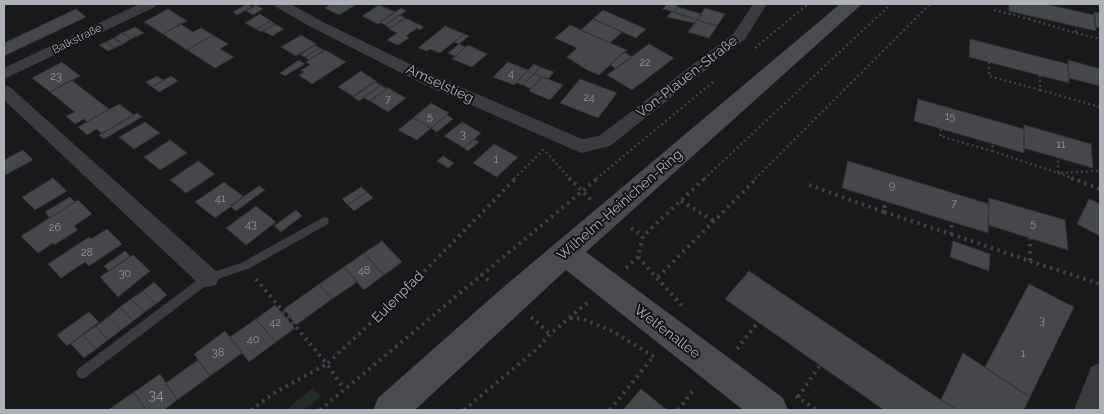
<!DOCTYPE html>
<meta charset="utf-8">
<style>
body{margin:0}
#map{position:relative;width:1104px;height:414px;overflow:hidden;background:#19191b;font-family:Raleway,sans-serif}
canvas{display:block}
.frame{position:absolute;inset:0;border:5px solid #adb1ba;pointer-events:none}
</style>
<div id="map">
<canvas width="1104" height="414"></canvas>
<div class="frame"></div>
</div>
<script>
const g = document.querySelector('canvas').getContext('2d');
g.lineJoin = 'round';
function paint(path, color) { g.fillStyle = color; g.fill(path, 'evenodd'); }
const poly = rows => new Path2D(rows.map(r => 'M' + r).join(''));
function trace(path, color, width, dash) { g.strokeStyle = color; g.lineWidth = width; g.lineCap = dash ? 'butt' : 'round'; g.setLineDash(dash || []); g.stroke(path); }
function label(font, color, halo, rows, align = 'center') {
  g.font = font + ' Raleway,sans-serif'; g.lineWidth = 4; g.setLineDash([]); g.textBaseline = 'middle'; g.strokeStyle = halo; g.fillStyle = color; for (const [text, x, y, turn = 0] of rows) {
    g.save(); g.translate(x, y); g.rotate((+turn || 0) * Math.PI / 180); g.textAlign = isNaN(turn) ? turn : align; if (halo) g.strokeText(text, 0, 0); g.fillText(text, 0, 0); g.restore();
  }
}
const green = poly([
 [313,388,321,397,304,410,286,410]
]);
const building = poly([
 [247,4,251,7,237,15,233,12,247,4],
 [331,4,357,4,339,15,325,8,331,4],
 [667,4,672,4,678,6,674,12,663,9,667,4],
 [1009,4,1045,4,1094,15,1096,31,1009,11,1009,4],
 [256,5,263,9,253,15,246,11,256,5],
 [379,5,395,12,378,24,362,16,379,5],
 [678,7,701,14,697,20,674,12,678,7],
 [401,8,406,11,385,25,380,22,401,8],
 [705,8,725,14,717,26,697,20,705,8],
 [76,9,86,17,4,56,4,43,76,9],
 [168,9,187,21,163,34,144,22,168,9],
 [603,10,646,29,636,38,593,19,603,10],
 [671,12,674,12,697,20,694,23,667,17,671,12],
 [1094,12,1100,13,1100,28,1096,27,1094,12],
 [260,14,271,21,256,29,245,23,260,14],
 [400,15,405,18,390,28,385,25,400,15],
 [405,18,424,27,420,30,417,28,406,36,409,38,398,45,387,40,397,33,389,29,405,18],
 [593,19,622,32,610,43,581,30,593,19],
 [697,20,717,26,709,38,688,32,697,20],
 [271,21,275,24,261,32,256,29,271,21],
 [180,24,193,32,201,28,213,35,187,50,163,34,180,24],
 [275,24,284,29,272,36,263,31,275,24],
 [570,25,610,43,627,50,599,75,587,70,567,57,577,48,555,38,570,25],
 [445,26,464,34,440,53,430,49,427,51,418,48,445,26],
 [135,27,144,33,131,39,122,33,135,27],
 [122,33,131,39,123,44,114,38,122,33],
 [464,34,469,36,459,44,454,42,464,34],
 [213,35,228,44,220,49,234,57,215,68,187,50,213,35],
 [301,35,316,44,296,56,281,47,301,35],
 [114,38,123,44,115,48,106,42,114,38],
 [970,39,1068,64,1069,83,969,57,970,39],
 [106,42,115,48,108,51,99,45,106,42],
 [459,44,466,47,455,56,448,53,459,44],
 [649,44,674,58,632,90,607,75,649,44],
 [315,45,320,48,305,57,300,55,315,45],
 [468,45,487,54,472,67,452,59,468,45],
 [320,48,324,50,309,60,305,57,320,48],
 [325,50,346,62,312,84,299,75,304,72,301,70,310,65,306,62,325,50],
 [624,52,632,57,616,69,610,65,624,52],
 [299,60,305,64,285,76,280,73,299,60],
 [1068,60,1100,69,1100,86,1069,78,1068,60],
 [62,62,80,76,50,92,32,78,62,62],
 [508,62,528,70,514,85,493,77,508,62],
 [534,64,540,67,523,85,516,83,534,64],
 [540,67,554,72,548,79,534,74,540,67],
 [361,71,376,81,353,96,338,87,361,71],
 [534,74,542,77,531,89,523,85,534,74],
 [157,76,163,80,152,87,146,82,157,76],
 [171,76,178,81,159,92,152,87,171,76],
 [543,77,563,85,550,100,529,91,543,77],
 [580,79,617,93,598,118,560,103,580,79],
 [71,80,109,109,87,122,84,119,75,124,66,116,75,112,50,92,71,80],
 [375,82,381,85,359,101,353,97,375,82],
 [381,85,387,89,370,101,364,98,381,85],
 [388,88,406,98,388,112,370,101,388,88],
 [918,99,1024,129,1024,153,914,121,918,99],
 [431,103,449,113,431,128,413,118,431,103],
 [119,104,134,115,102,134,97,129,87,135,78,127,119,104],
 [137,113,142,117,104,139,99,135,137,113],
 [447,115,453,119,437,132,431,128,447,115],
 [413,118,431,128,417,140,398,130,413,118],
 [145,122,160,133,134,149,119,137,145,122],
 [462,122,481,133,464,148,444,136,462,122],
 [1024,125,1091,144,1093,168,1024,148,1024,125],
 [474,139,479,142,468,151,464,148,474,139],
 [170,140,187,153,160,170,144,157,170,140],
 [494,144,518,157,497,177,473,163,494,144],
 [23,150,33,160,5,175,4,160,23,150],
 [443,156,454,163,448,168,437,161,443,156],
 [198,161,215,174,186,193,170,180,198,161],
 [848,161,989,204,988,233,842,188,848,161],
 [53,178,67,191,35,210,22,197,53,178],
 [224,182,244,197,215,218,195,202,224,182],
 [259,186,265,190,236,211,230,206,259,186],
 [361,187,367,192,348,205,342,199,361,187],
 [367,192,373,198,354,211,348,205,367,192],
 [70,197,75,202,50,218,45,212,70,197],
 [989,198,1065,220,1068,250,988,225,989,198],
 [1089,199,1100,204,1100,236,1077,224,1089,199],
 [78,200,92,214,74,226,78,230,54,245,53,243,38,253,21,236,78,200],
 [256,206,276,222,246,245,226,228,256,206],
 [296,210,302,216,281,232,274,226,296,210],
 [107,229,122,244,89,266,85,262,61,278,48,264,89,237,91,239,107,229],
 [382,241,402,262,384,275,364,253,382,241],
 [953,241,990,254,989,271,950,257,953,241],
 [125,251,130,256,109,271,104,266,125,251],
 [364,253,384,275,364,290,344,267,364,253],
 [133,255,150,271,118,297,100,277,133,255],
 [344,267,357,282,332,299,319,284,344,267],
 [749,271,941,400,957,410,884,410,725,299,749,271],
 [154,282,167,295,156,304,143,291,154,282],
 [319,284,332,299,296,325,284,309,319,284],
 [1029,284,1074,307,1030,397,985,367,1029,284],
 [143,291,156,304,145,312,131,299,143,291],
 [131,299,145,312,133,321,120,307,131,299],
 [275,305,295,328,276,342,256,319,275,305],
 [120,307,133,321,121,330,108,317,120,307],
 [89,312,99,322,67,346,57,335,89,312],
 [108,317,121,330,108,340,96,326,108,317],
 [256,319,276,342,249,362,230,337,256,319],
 [96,326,108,340,96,349,83,335,96,326],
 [225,331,242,353,210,376,194,354,225,331],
 [83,335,96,349,84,358,71,344,83,335],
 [963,353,1030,397,1024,410,957,410,941,400,963,353],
 [198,360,210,376,177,400,166,383,198,360],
 [160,374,177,400,164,410,146,410,134,392,160,374],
 [641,389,667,410,623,410,641,389],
 [134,392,146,410,108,410,134,392]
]);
const pathFar1 = poly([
 [994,10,1029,19,1029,15],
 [1029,19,1076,33,1076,26],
 [1076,33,1100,39],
 [755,48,808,4],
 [989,62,989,76,1040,90,1040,75],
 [1040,90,1100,107],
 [941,129,940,136,992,151,993,144],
 [992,151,1058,173,1058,158],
 [546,152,570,179],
 [514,179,544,149],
 [596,179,713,82],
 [704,179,891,4],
 [755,179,930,4],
 [1074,179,1058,173,1100,171]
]);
const path = poly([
 [569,178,591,200],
 [1071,178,1100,189],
 [809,185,884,212,885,201],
 [681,201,714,221],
 [884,212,951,234,952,222],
 [631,228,643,236],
 [951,234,1030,261,1030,238],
 [638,257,685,309],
 [1030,261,1100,284],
 [626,268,638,257,643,236,705,178],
 [481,274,490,282],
 [658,277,757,178],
 [256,279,327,364,406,290,516,178],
 [531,317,550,334],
 [570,318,583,319,614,332,654,357],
 [737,349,758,322],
 [796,396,816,410],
 [798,397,820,365],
 [251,410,276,392,327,364,344,389],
 [320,410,598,178],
 [464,410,538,348,550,334,588,302],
 [610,410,653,357],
 [678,410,695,388]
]);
const lane = poly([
 [324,217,328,218,329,221,328,224,248,269,212,281,86,377,82,379,78,377,76,373,78,369,204,275,241,263,324,217]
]);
const street = poly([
 [139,4,157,4,155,7,4,79,4,68,139,4],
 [274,4,291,4,321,21,435,76,582,139,599,136,734,33,753,4,767,4,745,39,610,146,581,153,423,84,311,27,276,7,274,4],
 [4,85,10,87,216,271,219,278,216,285,208,287,200,285,4,100,4,85],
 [1100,363,1100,410,1074,410,1091,367,1100,363]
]);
const secondary = poly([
 [840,4,862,4,586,252,783,398,788,410,743,410,566,270,415,410,373,410,378,398,500,290,840,4]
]);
const farStreetnames = [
 ["Balkstraße",77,39,-26]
];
const numberNames = [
 ["22",645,63],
 ["4",511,74],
 ["23",56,77],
 ["24",589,98],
 ["7",388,100],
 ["5",430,117],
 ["15",950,117],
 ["3",463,135],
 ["11",1061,145],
 ["1",496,160],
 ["9",892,186],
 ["41",220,199],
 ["7",954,204],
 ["5",1033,224],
 ["43",251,225],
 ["26",55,228],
 ["28",87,253],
 ["48",364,271],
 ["30",125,274],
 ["3",1042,321],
 ["42",275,323],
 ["40",253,340],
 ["38",218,353],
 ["1",1023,354]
];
const streetNames = [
 ["Von-Plauen-Straße",687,77,-38],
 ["Amselstieg",440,84,25],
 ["Wilhelm-Heinichen-Ring",620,205,-41],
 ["Eulenpfad",398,297,-45],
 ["Welfenallee",667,332,37]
];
const nearNumbernames = [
 ["34",156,396]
];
paint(green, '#232b25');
paint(building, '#46474b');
trace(building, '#343437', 1);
trace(pathFar1, '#414247', 2.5, [2, 3]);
trace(path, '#414247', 4, [2.5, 4.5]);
paint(lane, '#3b3b40');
paint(street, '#3b3b40');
paint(secondary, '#494b50');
label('11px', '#adb1ba', '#141416', farStreetnames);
label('11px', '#93969e', null, numberNames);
label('14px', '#adb1ba', '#141416', streetNames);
label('14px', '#93969e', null, nearNumbernames);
</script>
